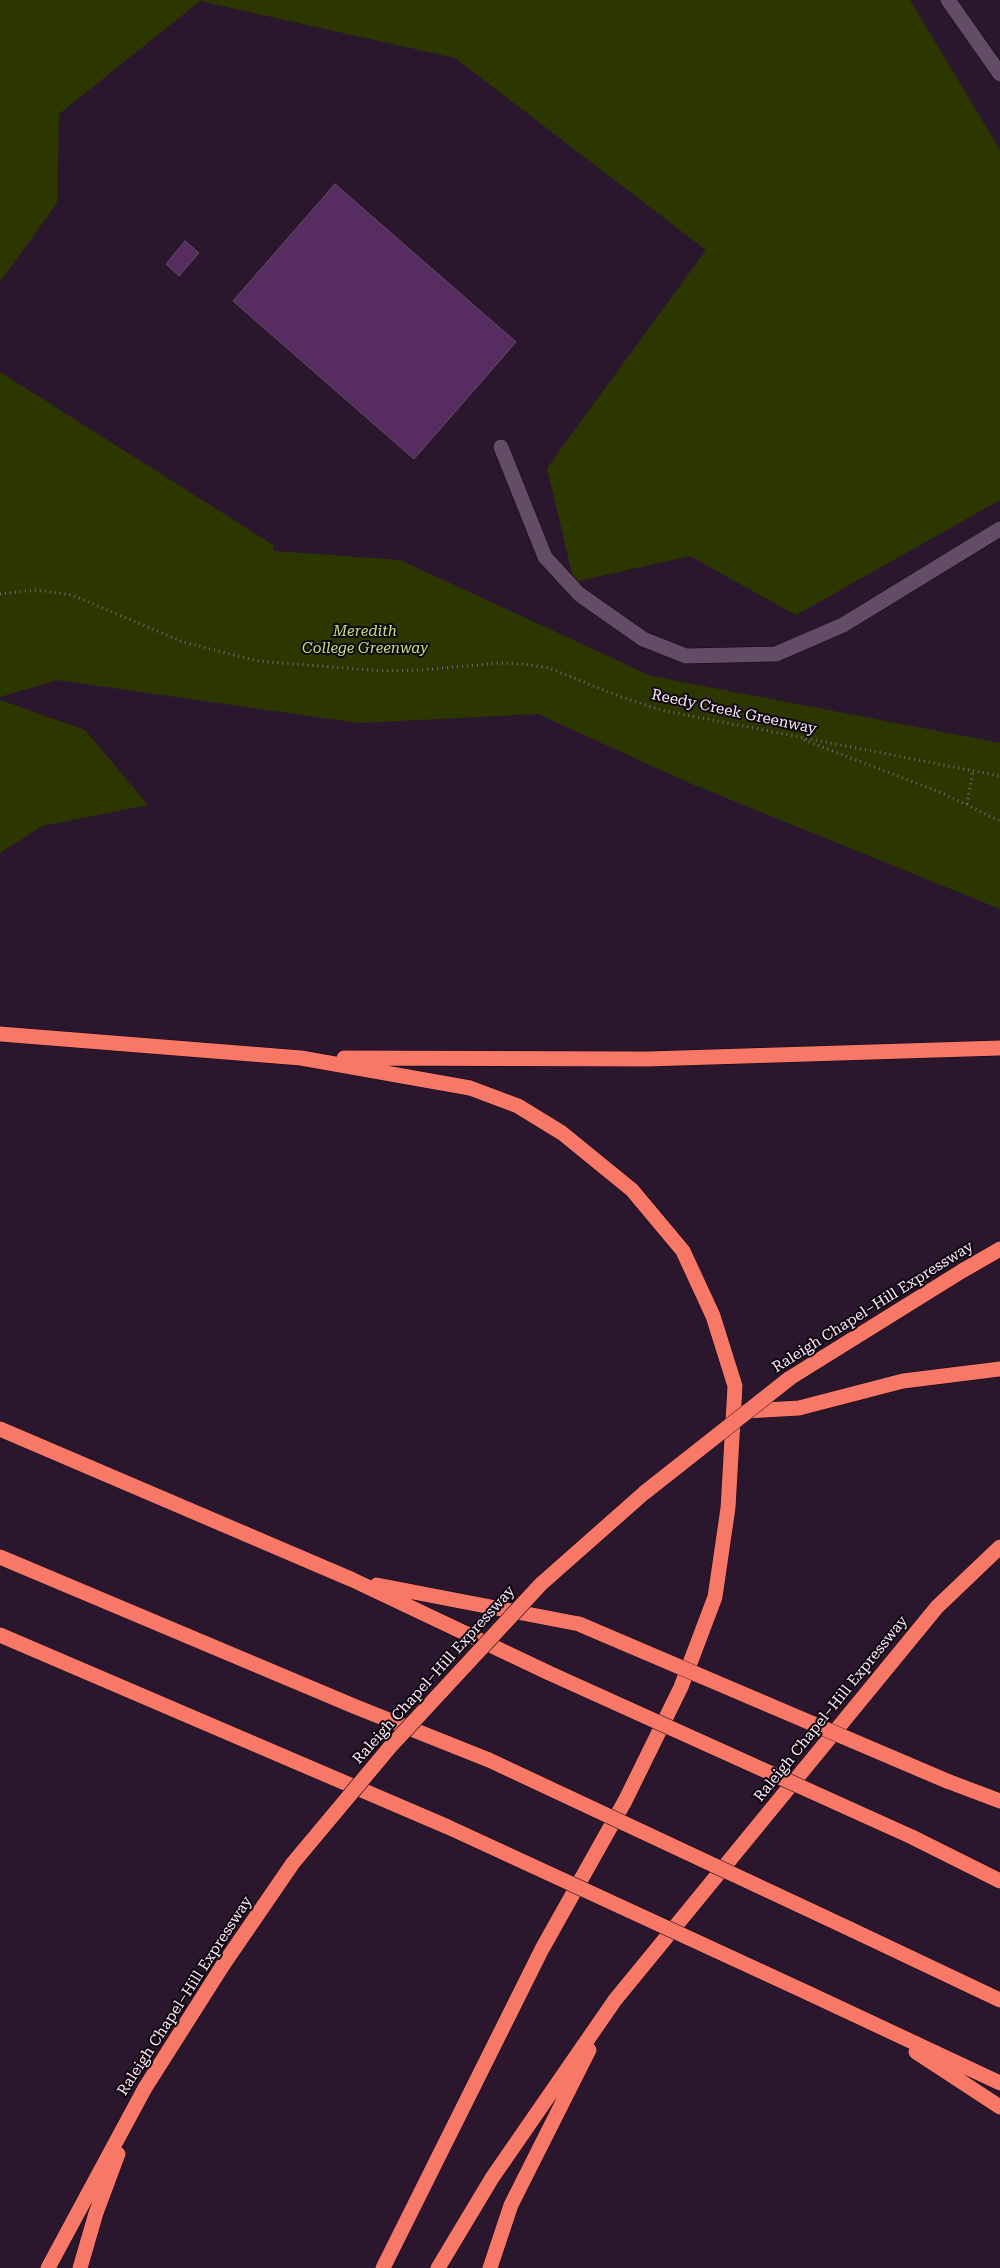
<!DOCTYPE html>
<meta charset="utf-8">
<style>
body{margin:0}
canvas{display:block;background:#2b172d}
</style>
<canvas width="1000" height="2268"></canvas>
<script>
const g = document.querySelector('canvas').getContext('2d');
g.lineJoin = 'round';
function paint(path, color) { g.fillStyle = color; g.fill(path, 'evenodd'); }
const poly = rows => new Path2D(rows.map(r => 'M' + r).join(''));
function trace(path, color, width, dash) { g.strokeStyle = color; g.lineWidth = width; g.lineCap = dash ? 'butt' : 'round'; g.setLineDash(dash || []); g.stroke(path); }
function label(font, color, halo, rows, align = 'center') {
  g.font = font + ' "Roboto Serif",serif'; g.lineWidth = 4; g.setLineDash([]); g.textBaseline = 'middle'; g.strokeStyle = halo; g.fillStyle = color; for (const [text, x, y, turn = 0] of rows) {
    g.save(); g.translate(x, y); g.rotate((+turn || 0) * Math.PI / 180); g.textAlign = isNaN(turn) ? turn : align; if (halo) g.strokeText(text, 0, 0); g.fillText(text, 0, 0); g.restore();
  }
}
const green = poly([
 [0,0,910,0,1000,150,1000,500,796,615,690,556,574,582,547,468,706,250,455,58,200,1,59,114,57,203,0,282],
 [0,372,273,545,274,551,400,560,651,676,1000,743,1000,909,687,782,538,714,359,723,57,680,0,697],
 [0,700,85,730,148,805,42,826,0,853]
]);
const building = poly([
 [335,184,516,342,414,459,233,301,335,184],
 [185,241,199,253,179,276,166,264,185,241]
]);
const path = poly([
 [0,594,36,590,72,595,183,642,258,661,384,671,421,670,499,663,524,664,549,668,621,697,661,710,1000,776],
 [804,740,942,793,1000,821],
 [967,804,973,771]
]);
const service = poly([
 [501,447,545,557,579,594,643,639,686,656,776,654,843,625,1000,529]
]);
const minor = poly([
 [948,0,1000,74]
]);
const motorway = poly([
 [0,1034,301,1058,470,1088,518,1106,562,1133,632,1190,683,1251,713,1316,735,1386,728,1508,715,1597,681,1687,625,1801,542,1949,383,2268],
 [344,1058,648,1059,1000,1048],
 [962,1271,1000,1249],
 [747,1411,799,1408,903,1381,1000,1369],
 [0,1429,353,1580,549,1673],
 [0,1557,356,1707,489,1760],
 [377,1585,579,1624],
 [0,1635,448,1827],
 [947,1781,1000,1801],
 [912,1837,1000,1881],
 [850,1929,1000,2000],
 [808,1993,1000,2083],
 [916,2052,1000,2107],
 [48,2268,145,2088],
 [80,2268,96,2213,118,2154],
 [438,2268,492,2178,615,2000,937,1607,1000,1547],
 [490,2268,511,2205,589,2050]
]);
const motorwayBridge = poly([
 [579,1624,947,1781],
 [549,1673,912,1837],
 [489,1760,850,1929],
 [448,1827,808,1993],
 [145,2088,223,1965,293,1863,390,1747,541,1584,644,1493,790,1378,962,1271]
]);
const parkNames = [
 ["Meredith",365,632],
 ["College Greenway",365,649]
];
const streetNames = [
 ["Reedy Creek Greenway",734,712,12],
 ["Raleigh Chapel–Hill Expressway",873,1307,-32],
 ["Raleigh Chapel–Hill Expressway",434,1675,-48],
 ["Raleigh Chapel–Hill Expressway",831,1709,-51],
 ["Raleigh Chapel–Hill Expressway",185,1996,-57]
];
paint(green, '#2c3700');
paint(building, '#572d61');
trace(building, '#614c66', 1);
trace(service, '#130315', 16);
trace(minor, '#130315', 16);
trace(motorway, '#130315', 16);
trace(path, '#776579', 3, [1, 4]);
trace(service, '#634c65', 15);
trace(minor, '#634c65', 15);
trace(motorway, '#f77866', 15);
trace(motorwayBridge, '#130315', 16, []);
trace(motorwayBridge, '#f77866', 15);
label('italic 15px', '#c6e17f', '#0f060f', parkNames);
label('15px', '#faebfa', '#0f060f', streetNames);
</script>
